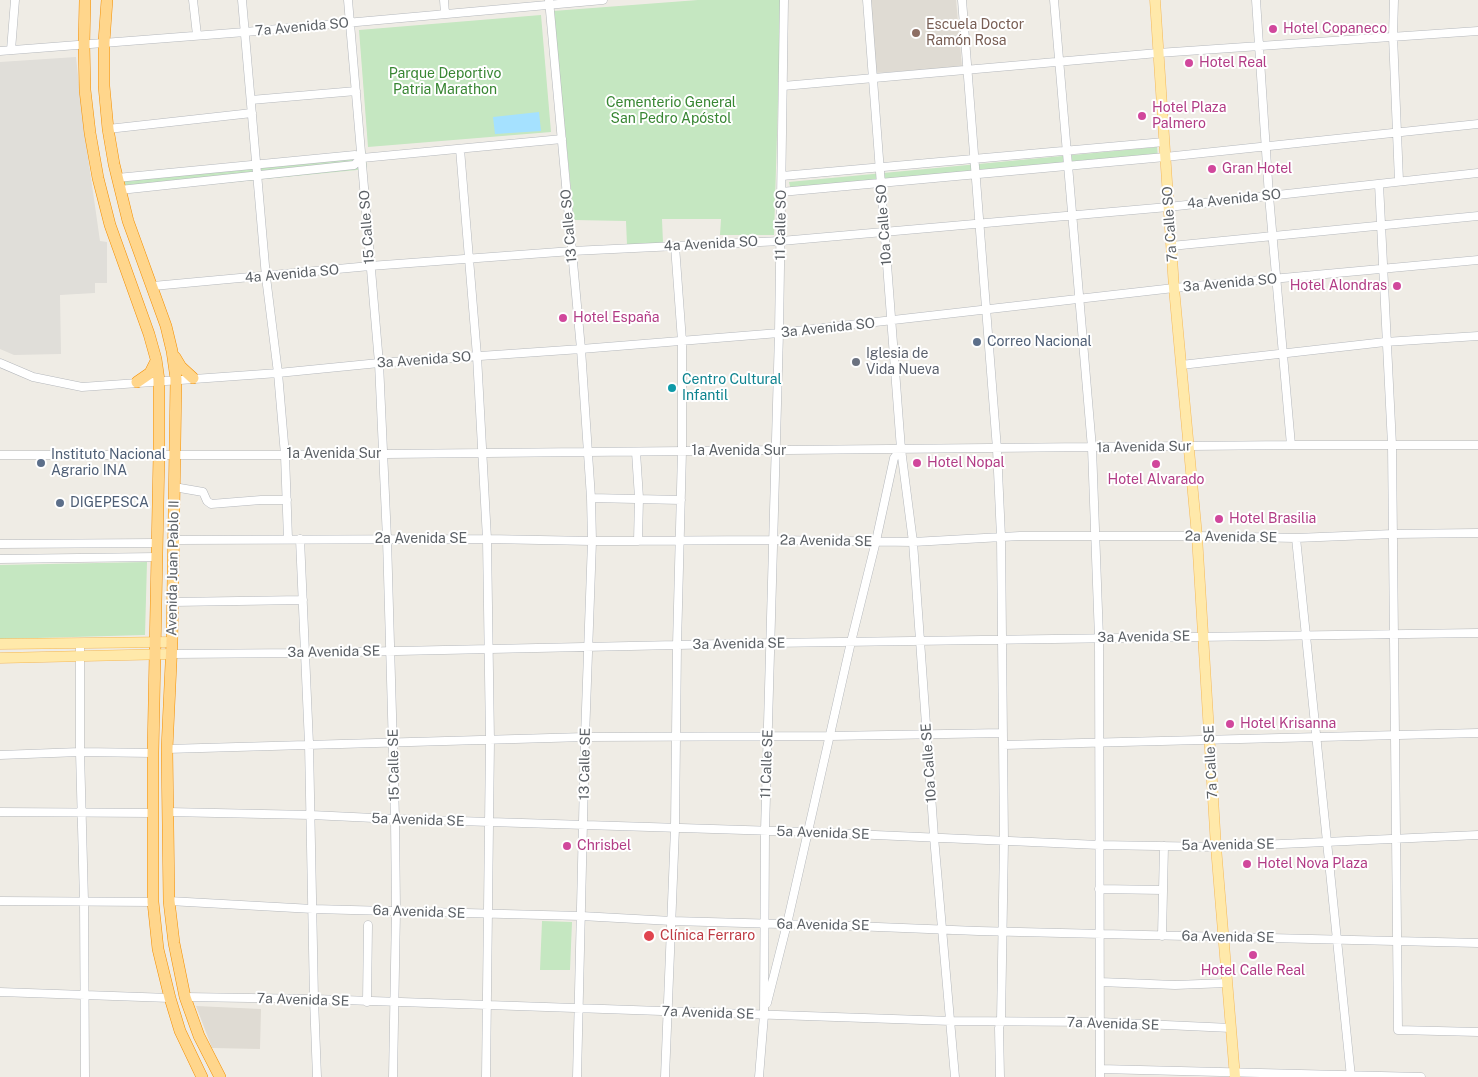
<!DOCTYPE html>
<meta charset="utf-8">
<style>
body{margin:0}
canvas{display:block;background:#efece5}
</style>
<canvas width="1478" height="1077"></canvas>
<script>
const g = document.querySelector('canvas').getContext('2d');
g.lineJoin = 'round';
function paint(path, color) { g.fillStyle = color; g.fill(path, 'evenodd'); }
const poly = rows => new Path2D(rows.map(r => 'M' + r).join(''));
function trace(path, color, width, dash) { g.strokeStyle = color; g.lineWidth = width; g.lineCap = dash ? 'butt' : 'round'; g.setLineDash(dash || []); g.stroke(path); }
function label(font, color, halo, rows, align = 'center') {
  g.font = font + ' "Public Sans",sans-serif'; g.lineWidth = 4; g.setLineDash([]); g.textBaseline = 'middle'; g.strokeStyle = halo; g.fillStyle = color; for (const [text, x, y, turn = 0] of rows) {
    g.save(); g.translate(x, y); g.rotate((+turn || 0) * Math.PI / 180); g.textAlign = isNaN(turn) ? turn : align; if (halo) g.strokeText(text, 0, 0); g.fillText(text, 0, 0); g.restore();
  }
}
const industrial = poly([
 [76,57,83,122,100,241,107,242,107,283,95,283,95,293,60,295,61,354,14,355,0,349,0,62]
]);
const education = poly([
 [871,0,956,0,962,67,876,73],
 [196,1006,261,1009,260,1049,212,1048]
]);
const green = poly([
 [698,0,781,0,774,235,720,235,721,219,662,219,663,243,627,245,626,221,574,220,553,11],
 [541,15,551,132,368,147,359,30],
 [1157,147,1158,157,791,191,789,182],
 [365,150,367,169,122,193,116,175],
 [147,562,145,635,0,639,0,565],
 [542,921,572,922,570,970,540,970]
]);
const water = poly([
 [539,112,541,131,495,134,493,117]
]);
const minor = poly([
 [193,0,197,35],
 [242,0,266,277,278,373,285,455,288,539],
 [348,0,379,363,387,539,395,819,396,911,393,1077],
 [444,0,445,14],
 [549,0,581,349,591,498,592,541,585,737,577,1077],
 [867,0,901,449,913,542,934,837,955,1077],
 [962,0,997,449,1001,537,1004,841,1001,1021,999,1028,1000,1077],
 [1054,0,1092,448,1099,638,1100,1077],
 [1256,0,1269,196,1291,445],
 [1394,0,1393,36,1399,181],
 [11,50,15,0],
 [0,51,245,32,603,0],
 [783,86,1158,53,1478,31],
 [251,100,356,91],
 [108,129,252,113],
 [460,149,477,356,487,539,490,741,486,1077],
 [362,158,562,139],
 [782,176,1164,142],
 [117,178,355,155,362,158],
 [1379,184,1392,445,1398,1030,1478,1032],
 [120,190,354,165,362,158],
 [781,192,1165,157,1478,124],
 [1171,246,1478,216],
 [153,286,370,266,572,251,781,241,1168,207,1478,173],
 [0,363,33,377,82,387,278,373,379,363,581,349,779,333,1174,288,1478,260],
 [1181,365,1385,342,1478,336],
 [636,452,639,498,638,541],
 [0,455,285,455,1291,445,1478,445],
 [174,487,203,492,207,501,211,504,261,500,287,500],
 [591,498,681,500],
 [1296,538,1351,1077],
 [300,539,309,744,314,999,317,1077],
 [174,540,487,539,592,541,772,540,913,542,1020,536,1197,536,1296,538,1393,534,1478,533],
 [0,544,157,543],
 [0,559,157,557],
 [173,602,303,600],
 [80,644,80,752,84,901,85,1077],
 [171,654,304,653,770,643,1478,633],
 [1003,745,1478,733],
 [167,749,585,737,830,736,1003,733],
 [0,755,80,752,153,753],
 [0,812,153,813],
 [168,812,311,815,395,819,808,832,1099,845,1216,847,1478,835],
 [1099,889,1163,890],
 [0,901,153,902],
 [169,901,313,909,581,916,672,921,853,926,978,931,1478,943],
 [1162,936,1164,846],
 [1100,982,1175,985,1227,983],
 [0,992,170,998],
 [185,997,314,999,951,1021,1100,1022,1231,1028],
 [367,1002,368,925],
 [767,1003,787,924,851,642,876,541,894,458,901,449],
 [1100,1069,1421,1077],
 [665,1077,675,828,677,645,682,451,682,341,675,246],
 [759,1077,764,1015,765,831,779,333,784,0]
]);
const major = poly([
 [1155,0,1174,288,1197,536,1216,847,1235,1077],
 [0,644,172,642],
 [0,658,171,654]
]);
const highway = poly([
 [85,0,84,44,85,90,90,133,98,178,110,225,149,334,156,359,159,380,159,454,153,753,153,902,158,949,170,998,180,1031,202,1077],
 [107,0,104,42,104,86,108,129,114,164,128,221,166,326,172,351,176,379,172,642,167,749,169,901,174,943,185,997,199,1036,220,1077],
 [175,357,181,367,193,378],
 [137,382,150,373,156,361]
]);
const markers = [
 [1273,29,5,"#d1479c"],
 [916,33,5,"#8d6e63"],
 [1189,63,5,"#d1479c"],
 [1142,116,5,"#d1479c"],
 [1212,169,5,"#d1479c"],
 [1397,286,5,"#d1479c"],
 [563,318,5,"#d1479c"],
 [977,342,5,"#5c6f8a"],
 [856,362,5,"#6b7280"],
 [672,388,5,"#0f9aa8"],
 [41,463,5,"#5c6f8a"],
 [917,463,5,"#d1479c"],
 [1156,464,5,"#d1479c"],
 [60,503,5,"#5c6f8a"],
 [1219,519,5,"#d1479c"],
 [1230,724,5,"#d1479c"],
 [567,846,5,"#d1479c"],
 [1247,864,5,"#d1479c"],
 [649,936,6,"#e0444e"],
 [1253,955,5,"#d1479c"]
];
const educationNames = [
 ["Escuela Doctor",926,25],
 ["Ramón Rosa",926,41]
];
const streetNames = [
 ["7a Avenida SO",302,27,-5],
 ["4a Avenida SO",1234,199,-6],
 ["7a Calle SO",1170,224,-94],
 ["11 Calle SO",781,225,-89],
 ["10a Calle SO",884,225,-94],
 ["13 Calle SO",569,226,-95],
 ["15 Calle SO",367,227,-94],
 ["4a Avenida SO",711,244,-3],
 ["4a Avenida SO",292,274,-5],
 ["3a Avenida SO",1230,283,-5],
 ["3a Avenida SO",828,328,-6],
 ["3a Avenida SO",424,360,-4],
 ["1a Avenida Sur",1144,447,-1],
 ["1a Avenida Sur",739,451],
 ["1a Avenida Sur",334,454],
 ["2a Avenida SE",1231,537,1],
 ["2a Avenida SE",421,539],
 ["2a Avenida SE",826,541,1],
 ["Avenida Juan Pablo II",173,568,-89],
 ["3a Avenida SE",1144,637,-1],
 ["3a Avenida SE",739,644,-1],
 ["3a Avenida SE",334,652,-1],
 ["7a Calle SE",1211,762,-93],
 ["10a Calle SE",929,763,-94],
 ["13 Calle SE",585,764,-89],
 ["11 Calle SE",767,764,-88],
 ["15 Calle SE",394,765,-91],
 ["5a Avenida SE",418,820,2],
 ["5a Avenida SE",823,833,2],
 ["5a Avenida SE",1228,845,-1],
 ["6a Avenida SE",419,912,2],
 ["6a Avenida SE",823,925,1],
 ["6a Avenida SE",1228,937,1],
 ["7a Avenida SE",303,1000,2],
 ["7a Avenida SE",708,1013,2],
 ["7a Avenida SE",1113,1024,2]
];
const hotelNames = [
 ["Hotel Copaneco",1283,29],
 ["Hotel Real",1199,63],
 ["Hotel Plaza",1152,108],
 ["Palmero",1152,124],
 ["Gran Hotel",1222,169],
 ["Hotel Alondras",1387,286,"right"],
 ["Hotel España",573,318],
 ["Hotel Nopal",927,463],
 ["Hotel Alvarado",1156,480,"center"],
 ["Hotel Brasilia",1229,519],
 ["Hotel Krisanna",1240,724],
 ["Chrisbel",577,846],
 ["Hotel Nova Plaza",1257,864],
 ["Hotel Calle Real",1253,971,"center"]
];
const parkNames = [
 ["Parque Deportivo",445,74],
 ["Patria Marathon",445,90],
 ["Cementerio General",671,103],
 ["San Pedro Apóstol",671,119]
];
const serviceNames = [
 ["Correo Nacional",987,342],
 ["Instituto Nacional",51,455],
 ["Agrario INA",51,471],
 ["DIGEPESCA",70,503]
];
const worshipNames = [
 ["Iglesia de",866,354],
 ["Vida Nueva",866,370]
];
const cultureNames = [
 ["Centro Cultural",682,380],
 ["Infantil",682,396]
];
const healthNames = [
 ["Clínica Ferraro",660,936]
];
paint(industrial, '#e0ded9');
paint(education, '#dfdbd3');
paint(green, '#c5e7c1');
paint(water, '#a5e1ff');
trace(minor, '#b5b8bc', 9);
trace(major, '#f4b959', 11);
trace(highway, '#f48f00', 12);
trace(minor, '#fff', 8);
trace(major, '#ffe9aa', 10);
trace(highway, '#ffd68c', 11);
for (const [x, y, r, color] of markers) { const dot = new Path2D(); dot.arc(x, y, r, 0, 2 * Math.PI); g.fillStyle = color; g.fill(dot); trace(dot, '#fff', 2); }
label('14px', '#785e54', '#fff', educationNames, 'left');
label('14px', '#5c6166', '#fff', streetNames);
label('14px', '#b23c85', '#fff', hotelNames, 'left');
label('14px', '#388633', '#fff', parkNames);
label('14px', '#4e5e75', '#fff', serviceNames, 'left');
label('14px', '#5b616d', '#fff', worshipNames, 'left');
label('14px', '#0d838f', '#fff', cultureNames, 'left');
label('14px', '#be3a42', '#fff', healthNames, 'left');
</script>
